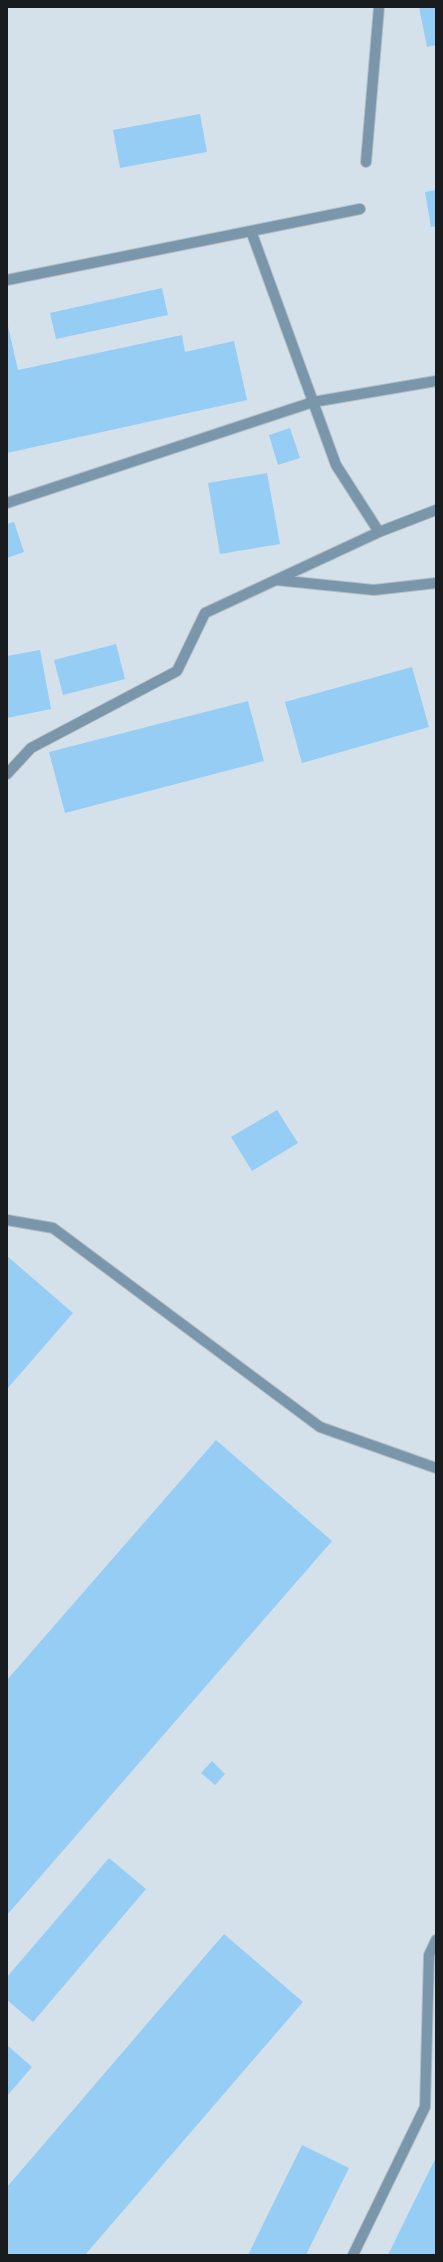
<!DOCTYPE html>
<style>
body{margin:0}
#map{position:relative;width:443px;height:2262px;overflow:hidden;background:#d5e1ea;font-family:Arial,sans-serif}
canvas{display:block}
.frame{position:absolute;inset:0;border:8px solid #181c1f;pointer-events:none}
</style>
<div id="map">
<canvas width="443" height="2262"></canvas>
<div class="frame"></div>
</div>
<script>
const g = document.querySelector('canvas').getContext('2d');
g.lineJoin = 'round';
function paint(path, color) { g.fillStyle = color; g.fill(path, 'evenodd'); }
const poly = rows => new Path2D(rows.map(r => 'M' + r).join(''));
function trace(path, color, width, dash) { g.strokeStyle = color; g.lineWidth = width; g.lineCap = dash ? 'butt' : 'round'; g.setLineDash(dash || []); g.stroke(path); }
const building = poly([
 [419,7,436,7,436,45,427,47],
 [200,114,207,152,120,168,113,130],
 [436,190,436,226,431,227,425,192],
 [162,288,168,315,56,339,50,313],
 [7,322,18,370,182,335,185,352,234,341,247,400,7,453],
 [290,428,300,458,278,465,269,435],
 [267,473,280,544,220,554,208,483],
 [14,522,24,552,7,558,7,524],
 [116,644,125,679,63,695,54,660],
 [40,650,51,709,7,718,7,656],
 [412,667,429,727,302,763,285,702],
 [248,701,264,761,65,813,49,752],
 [277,1110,298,1143,252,1171,231,1137],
 [7,1256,73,1313,7,1389],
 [216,1440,332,1541,7,1915,7,1680],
 [212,1761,225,1774,215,1785,201,1773],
 [109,1858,146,1889,33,2022,7,2000,7,1977],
 [224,1934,303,2002,85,2255,7,2255,7,2187],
 [7,2045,32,2067,7,2096],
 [302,2145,349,2168,306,2255,248,2255],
 [436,2157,436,2255,388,2255]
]);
const service = poly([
 [366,162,379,7],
 [360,209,251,231,336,465,379,532,436,510],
 [7,280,251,231],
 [7,503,313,402,436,381],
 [276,580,374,590,436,583],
 [7,774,31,748,177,671,205,613,379,532],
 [7,1220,53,1228,320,1427,436,1468],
 [353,2255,425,2107,429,1955,436,1940]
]);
paint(building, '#95cdf4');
trace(service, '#b3bec5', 12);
trace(service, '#7996ab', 10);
</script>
